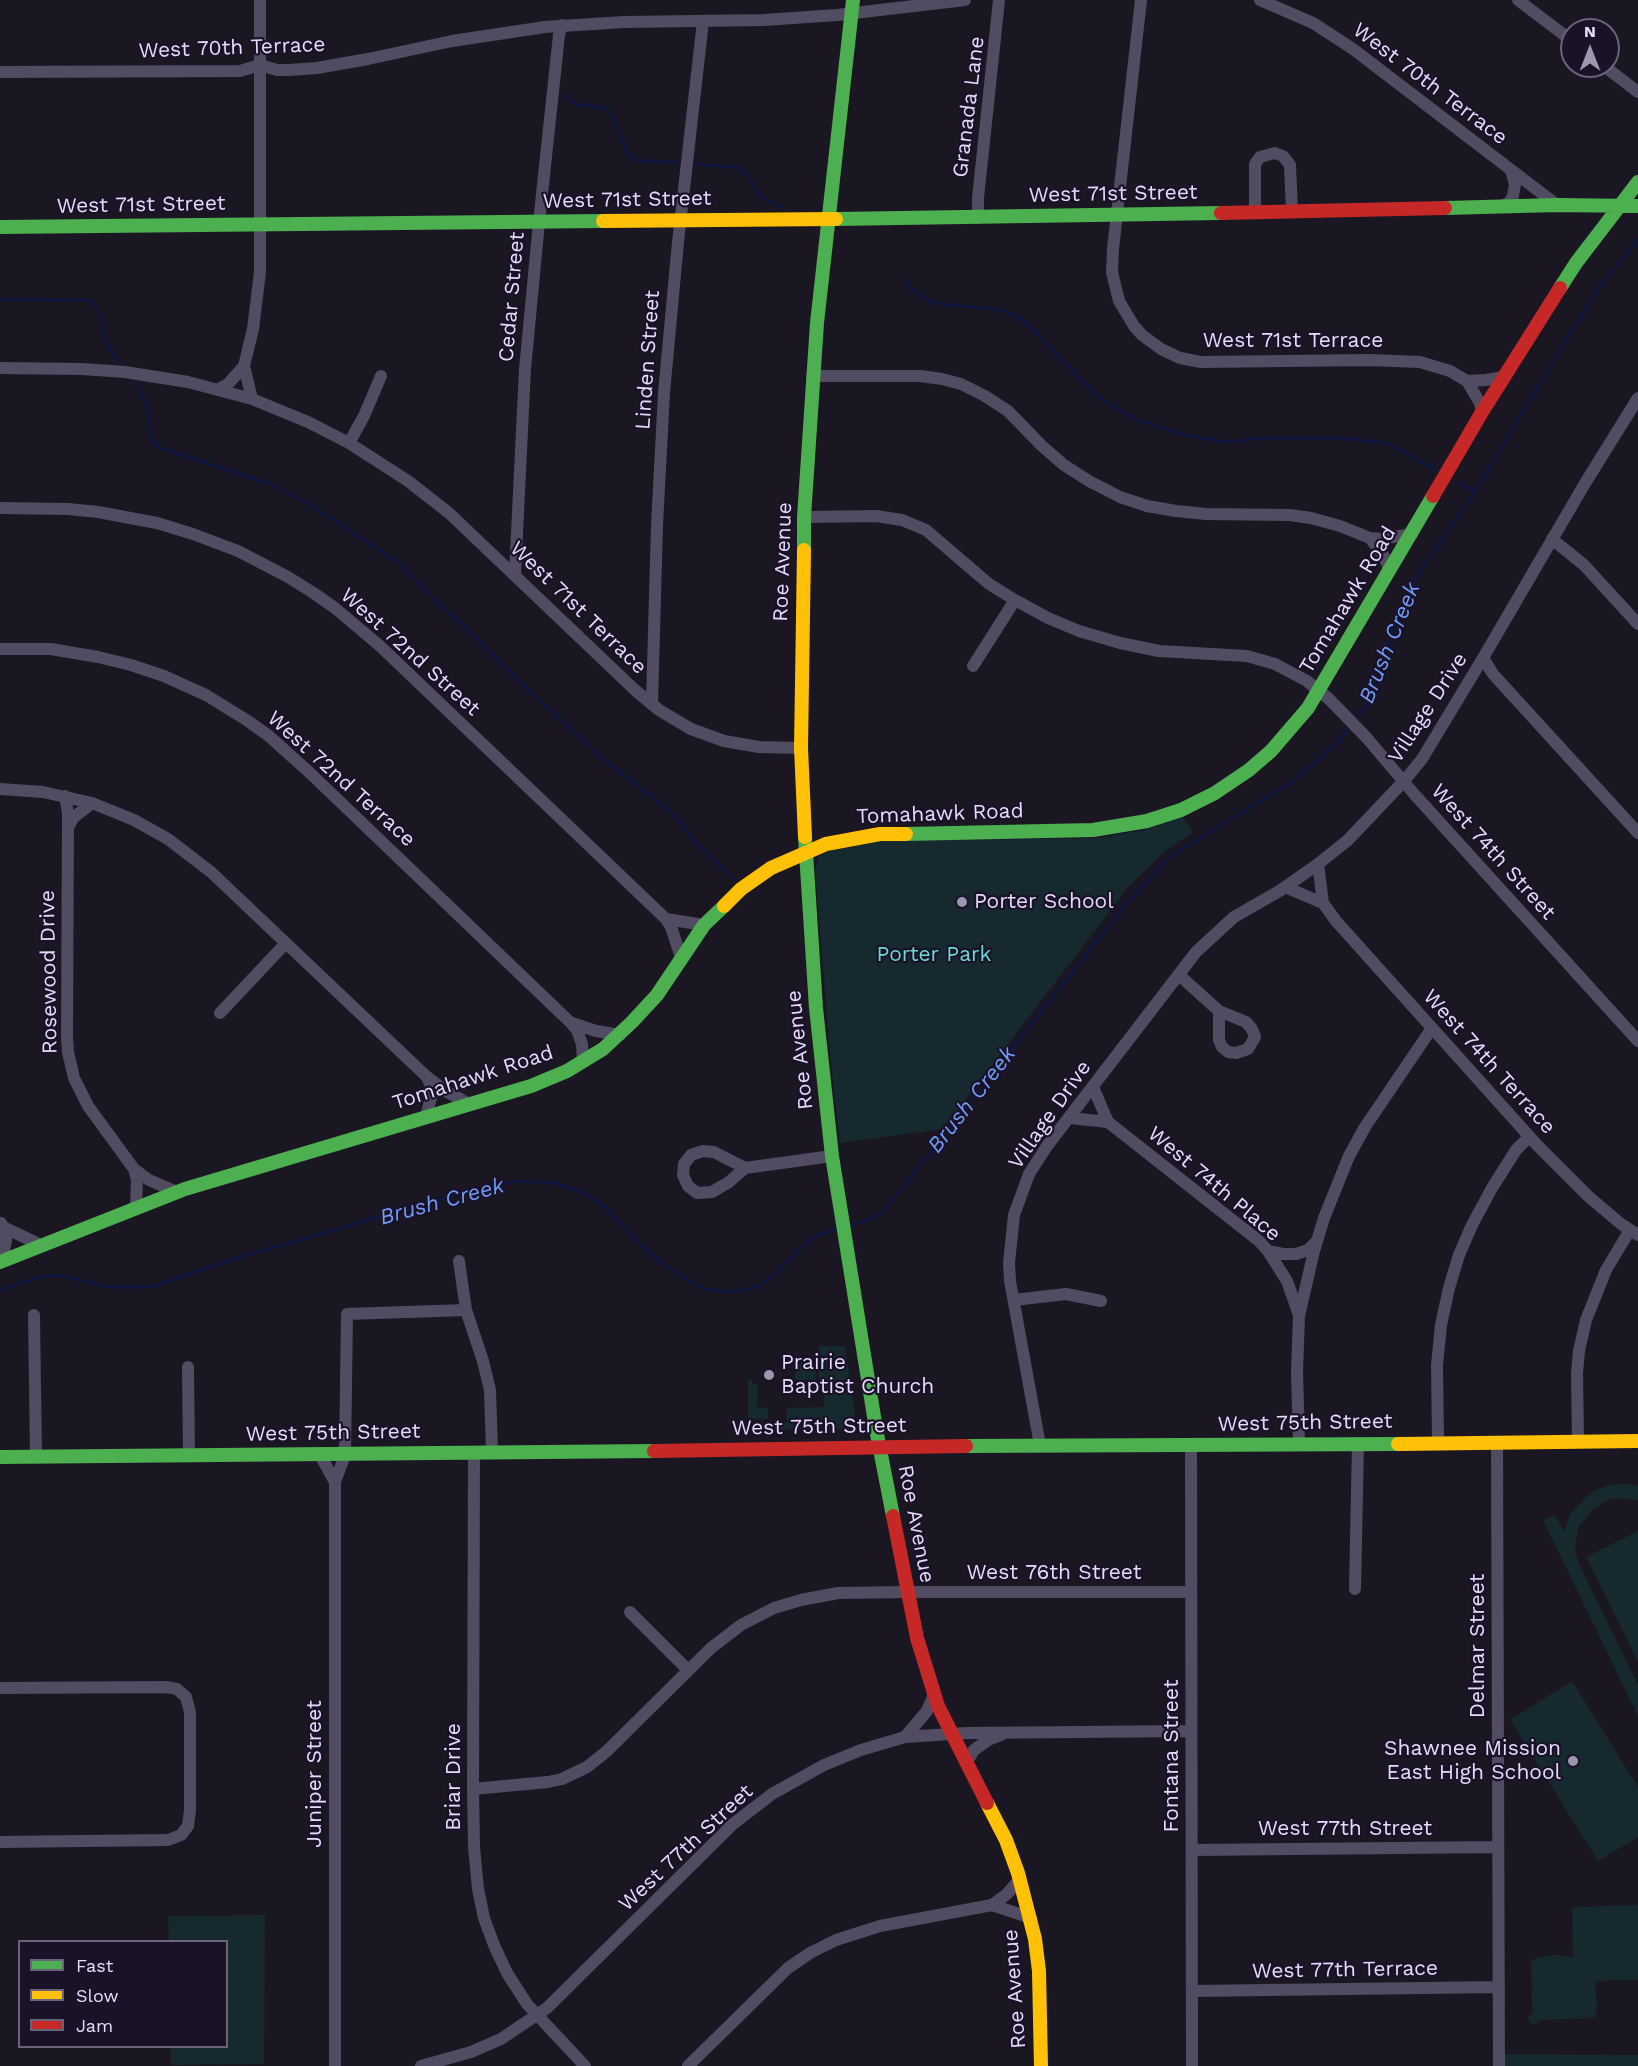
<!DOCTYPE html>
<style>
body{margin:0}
#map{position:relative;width:1638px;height:2066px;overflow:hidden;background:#1b1722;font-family:"Work Sans",sans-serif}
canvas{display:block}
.legend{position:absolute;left:18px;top:1940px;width:210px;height:108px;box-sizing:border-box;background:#1a1227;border:2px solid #6b627c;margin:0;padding:8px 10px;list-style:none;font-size:18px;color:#e5dafc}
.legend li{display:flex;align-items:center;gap:12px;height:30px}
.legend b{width:30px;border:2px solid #6b627c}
.north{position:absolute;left:1560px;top:18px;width:60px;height:60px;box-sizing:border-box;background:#1a1227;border:2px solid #6b627c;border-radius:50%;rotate:0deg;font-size:16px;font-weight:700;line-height:24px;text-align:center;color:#e5dafc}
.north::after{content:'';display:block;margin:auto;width:21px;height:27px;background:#9e96b0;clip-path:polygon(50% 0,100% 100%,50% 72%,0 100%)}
</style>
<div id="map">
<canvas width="1638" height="2066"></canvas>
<ul class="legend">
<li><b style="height:8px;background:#4caf50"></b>Fast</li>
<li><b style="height:8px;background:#ffc107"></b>Slow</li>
<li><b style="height:8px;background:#c62828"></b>Jam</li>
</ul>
<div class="north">N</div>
</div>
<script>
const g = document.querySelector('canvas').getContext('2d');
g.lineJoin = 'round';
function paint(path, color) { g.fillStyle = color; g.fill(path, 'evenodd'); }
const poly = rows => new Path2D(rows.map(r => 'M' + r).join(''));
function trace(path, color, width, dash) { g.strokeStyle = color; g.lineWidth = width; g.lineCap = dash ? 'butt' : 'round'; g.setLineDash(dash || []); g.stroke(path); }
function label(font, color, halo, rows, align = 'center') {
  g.font = font + ' "Work Sans",sans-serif'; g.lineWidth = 4.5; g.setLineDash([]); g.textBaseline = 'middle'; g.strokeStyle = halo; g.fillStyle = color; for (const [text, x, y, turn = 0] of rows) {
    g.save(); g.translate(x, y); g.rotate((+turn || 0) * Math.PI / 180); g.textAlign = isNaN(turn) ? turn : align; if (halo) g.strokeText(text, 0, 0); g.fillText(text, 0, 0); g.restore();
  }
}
const green = poly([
 [1182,817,1193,832,1163,853,1129,886,943,1129,840,1143,831,1064,815,870,819,856,832,850,882,841,1097,838,1145,830],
 [819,1346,845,1346,855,1416,854,1424,843,1429,750,1429,748,1422,787,1423,787,1408,824,1407,824,1384,819,1383],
 [795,1357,816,1357,815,1380,795,1380],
 [748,1380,752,1380,752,1384,757,1384,757,1407,768,1408,768,1419,748,1419],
 [1622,1483,1638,1486,1638,1500,1615,1498,1608,1500,1593,1509,1578,1528,1575,1551,1580,1566,1638,1685,1638,1716,1543,1520,1555,1515,1564,1531,1571,1513,1586,1497,1596,1490,1610,1485],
 [1638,1531,1638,1662,1586,1557],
 [1572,1681,1638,1787,1638,1837,1598,1861,1510,1720],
 [1638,1905,1638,1980,1595,1981,1597,2007,1594,2018,1541,2020,1536,2024,1530,2023,1528,2017,1532,2013,1531,1960,1550,1955,1562,1955,1573,1958,1572,1907],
 [265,1915,264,2064,171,2065,170,2047,226,2046,226,1942,169,1941,168,1916],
 [1505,2054,1638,2055,1638,2066,1505,2066]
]);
const stream = poly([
 [564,93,568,99,576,104,604,108,611,113,628,154,635,160,679,163],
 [698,164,741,168,748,175,762,198,784,208],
 [904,279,913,290,932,303,1001,310,1020,318,1034,330,1093,392,1104,401,1135,419,1189,436,1226,442,1264,438,1338,438,1387,443,1436,470],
 [0,299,89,300,95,306,100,315,107,344,119,362],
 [136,383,149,411,150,431,154,444,158,447,273,485,306,502,401,564,437,602,460,622,536,697,606,761,671,812,701,848,733,878],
 [1459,483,1475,492],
 [1355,721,1370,701,1401,610,1418,574,1471,498,1597,290,1638,240],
 [848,1226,873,1218,885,1210,1124,907,1172,855,1291,783,1336,744,1351,726],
 [0,1290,39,1277,60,1275,108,1287,151,1287,224,1262,459,1194,491,1185,523,1181,554,1183,585,1193,607,1209,638,1242,666,1266,702,1288,719,1291,736,1292,761,1285,774,1275,806,1243,816,1236,836,1229]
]);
const street = poly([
 [1141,0,1113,249,1112,272,1119,301,1134,326,1142,335,1161,349,1180,358,1201,362,1369,360,1420,362,1450,371,1467,381,1480,403,1482,412],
 [1260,0,1313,23,1353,49,1557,205],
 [1518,0,1572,41],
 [1604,66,1638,92],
 [0,72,240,71,260,65,277,70,289,70,317,68,368,59,452,41,545,27,624,22,764,20,837,15,965,0],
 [1501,207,1510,202,1513,196,1515,184,1511,170],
 [1255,212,1255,164,1260,157,1275,153,1283,156,1290,165,1292,212],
 [978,218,978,198,999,0],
 [0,368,82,369,125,372,188,382,252,399,308,422,349,443,408,481,449,513,636,691,659,710,691,729,724,741,759,747,801,748],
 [812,376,920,376,942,379,961,384,985,396,1008,411,1042,446,1064,465,1089,481,1120,497,1147,506,1176,511,1206,514,1290,515,1311,518,1340,526,1370,538,1381,539,1412,534],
 [1467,381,1486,380,1504,377],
 [219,389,228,384,244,366],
 [252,399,244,366,253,329,260,272,260,0],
 [349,443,364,416,381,376],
 [0,508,68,509,98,512,157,523,193,534,238,551,288,577,312,592,335,608,380,646,666,919,671,927,681,957],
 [804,517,876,516,902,520,926,530,989,584,1015,600,1048,618,1079,631,1120,643,1159,651,1247,656,1275,664,1307,681,1329,699,1366,737,1415,795,1638,1041],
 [1370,538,1383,555,1390,570],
 [1552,539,1584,565,1638,624],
 [515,574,525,369,539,222,559,35,562,25],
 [0,649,51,649,98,657,131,665,164,676,206,695,248,721,269,736,310,773,571,1023,577,1030,582,1044,583,1062],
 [1483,658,1493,674,1638,833],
 [973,666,1015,600],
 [652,703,657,525,664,393,678,242,703,21],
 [0,789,43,792,92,803,134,820,168,839,211,872,426,1076,444,1090,469,1104],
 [65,796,68,813,67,1038,68,1052,74,1078,88,1106,134,1169,149,1180,177,1192],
 [68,828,73,818,92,803],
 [1318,864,1323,903,1336,921,1538,1146,1588,1196,1621,1224,1638,1235],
 [1285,887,1323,903],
 [666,919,704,925],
 [1179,975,1219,1011,1246,1022,1252,1029,1255,1037,1248,1049,1236,1053,1228,1052,1222,1047,1219,1040,1219,1011],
 [220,1013,286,943],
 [572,1023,596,1031,620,1035],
 [1093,1087,1108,1122,1259,1241,1268,1251,1287,1281,1299,1315],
 [426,1116,432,1094,431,1086,427,1077],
 [1070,1118,1108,1122],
 [745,1168,714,1152,703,1151,691,1155,684,1164,683,1175,688,1186,697,1193,712,1192,729,1182,745,1168,832,1156],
 [134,1169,137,1180,136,1207],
 [3,1227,43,1246],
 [1268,1251,1283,1254,1296,1254,1308,1250,1316,1242],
 [459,1261,466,1310,483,1361,490,1390,492,1452],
 [1,1262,6,1241,6,1233,1,1223],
 [1014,1300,1066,1294,1101,1301],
 [34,1315,36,1456],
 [188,1367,189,1455],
 [1438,1442,1437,1365,1441,1325,1449,1288,1459,1255,1472,1225,1492,1188,1516,1150,1529,1137],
 [1497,1442,1499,2066],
 [1578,1442,1577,1373,1579,1351,1586,1320,1606,1270,1630,1230],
 [1299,1444,1297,1372,1299,1316,1314,1251,1324,1218,1349,1156,1365,1127,1432,1028],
 [1040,1445,1010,1281,1009,1263,1014,1215,1029,1174,1047,1146,1196,952,1234,917,1281,890,1318,864,1348,840,1404,781,1422,759,1483,658,1584,485,1638,398],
 [1191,1446,1192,2066],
 [474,1453,473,1789,474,1847,478,1889,484,1918,494,1945,507,1973,527,2004,585,2066],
 [320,1455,335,1482],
 [1355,1589,1358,1443],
 [630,1612,688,1670],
 [0,1688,166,1687,177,1689,186,1697,190,1712,190,1810,188,1826,181,1835,168,1840,0,1842],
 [905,1737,927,1711,934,1694],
 [966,1763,974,1750,988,1740,1001,1735],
 [473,1789,548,1782,562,1779,587,1767,607,1751,711,1648,741,1625,774,1608,801,1600,838,1593,908,1592,1190,1592],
 [1192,1850,1498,1847],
 [992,1905,1007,1894,1020,1879],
 [1192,1991,1499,1987],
 [335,2066,335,1482,345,1455,347,1314,466,1310],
 [421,2066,471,2052,501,2039,547,2008,733,1824,772,1794,824,1765,861,1750,905,1737,966,1733,1190,1731],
 [688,2066,788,1968,810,1953,836,1940,880,1926,992,1905,1031,1918]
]);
const fast = poly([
 [1445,208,1557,205,1638,206],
 [836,219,1221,213],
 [0,227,603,221],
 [1560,288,1576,263,1638,182],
 [804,550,804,517,817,323,853,0],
 [906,834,1093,830,1147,821,1181,810,1215,793,1249,770,1271,751,1308,708,1433,496],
 [805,837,816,1008,832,1156,876,1429,893,1516],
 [0,1262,185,1189,531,1086,567,1071,603,1049,632,1022,657,995,704,925,724,906],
 [966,1446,1398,1444],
 [0,1457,654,1451]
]);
const slow = poly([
 [603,221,836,219],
 [804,550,801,748,805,837],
 [724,906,741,889,771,868,826,844,880,834,906,834],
 [1398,1444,1638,1441],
 [987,1803,1006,1840,1018,1873,1035,1939,1039,1971,1041,2066]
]);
const jam = poly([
 [1221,213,1445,208],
 [1433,496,1482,412,1560,288],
 [654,1451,966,1446],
 [893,1516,917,1638,938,1706,987,1803]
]);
const markers = [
 [962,902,6,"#9e96b0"],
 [769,1375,6,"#9e96b0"],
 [1573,1761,6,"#9e96b0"]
];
const streetNames = [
 ["West 70th Terrace",232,48,-2],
 ["West 70th Terrace",1430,84,37],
 ["Granada Lane",969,107,-83],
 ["West 71st Street",1113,194,-1],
 ["West 71st Street",627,200,-1],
 ["West 71st Street",141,205,-1],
 ["Cedar Street",512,297,-85],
 ["West 71st Terrace",1293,341],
 ["Linden Street",648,360,-86],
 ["Roe Avenue",783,562,-88],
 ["Tomahawk Road",1348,600,-59],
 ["West 71st Terrace",578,608,44],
 ["West 72nd Street",410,652,42],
 ["Village Drive",1428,708,-57],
 ["West 72nd Terrace",341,779,42],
 ["Tomahawk Road",940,814,-2],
 ["West 74th Street",1493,852,48],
 ["Rosewood Drive",49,972,-91],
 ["Roe Avenue",800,1050,-96],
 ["West 74th Terrace",1489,1062,48],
 ["Tomahawk Road",473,1078,-18],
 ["Village Drive",1050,1115,-55],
 ["West 74th Place",1214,1184,40],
 ["West 75th Street",1305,1423,-1],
 ["West 75th Street",819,1427,-1],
 ["West 75th Street",333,1433,-1],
 ["Roe Avenue",916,1524,79],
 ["West 76th Street",1054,1573],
 ["Delmar Street",1478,1646,-90],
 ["Fontana Street",1172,1756,-90],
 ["Juniper Street",315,1774,-90],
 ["Briar Drive",454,1777,-90],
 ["West 77th Street",1345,1829],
 ["West 77th Street",686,1848,-43],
 ["West 77th Terrace",1345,1970,-1],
 ["Roe Avenue",1015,1989,-94]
];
const poiNames = [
 ["Porter School",974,902],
 ["Prairie",781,1363],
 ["Baptist Church",781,1387],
 ["Shawnee Mission",1561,1749,"right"],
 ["East High School",1561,1773,"right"]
];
const parkNames = [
 ["Porter Park",934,955]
];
const waterNames = [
 ["Brush Creek",1390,643,-68],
 ["Brush Creek",972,1100,-52],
 ["Brush Creek",442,1202,-15]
];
paint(green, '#16292e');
trace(stream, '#0f1740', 3);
trace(street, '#514c62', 12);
trace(fast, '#4caf50', 14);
trace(slow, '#ffc107', 14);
trace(jam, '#c62828', 14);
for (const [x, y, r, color] of markers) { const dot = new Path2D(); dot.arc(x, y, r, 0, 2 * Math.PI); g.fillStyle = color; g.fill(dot); trace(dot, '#1a1227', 2); }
label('21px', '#e5dafc', '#1a1227', streetNames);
label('21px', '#e5dafc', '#1a1227', poiNames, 'left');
label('21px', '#6ad8d4', '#1a1227', parkNames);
label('italic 22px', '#709bf5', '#1a1227', waterNames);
</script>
